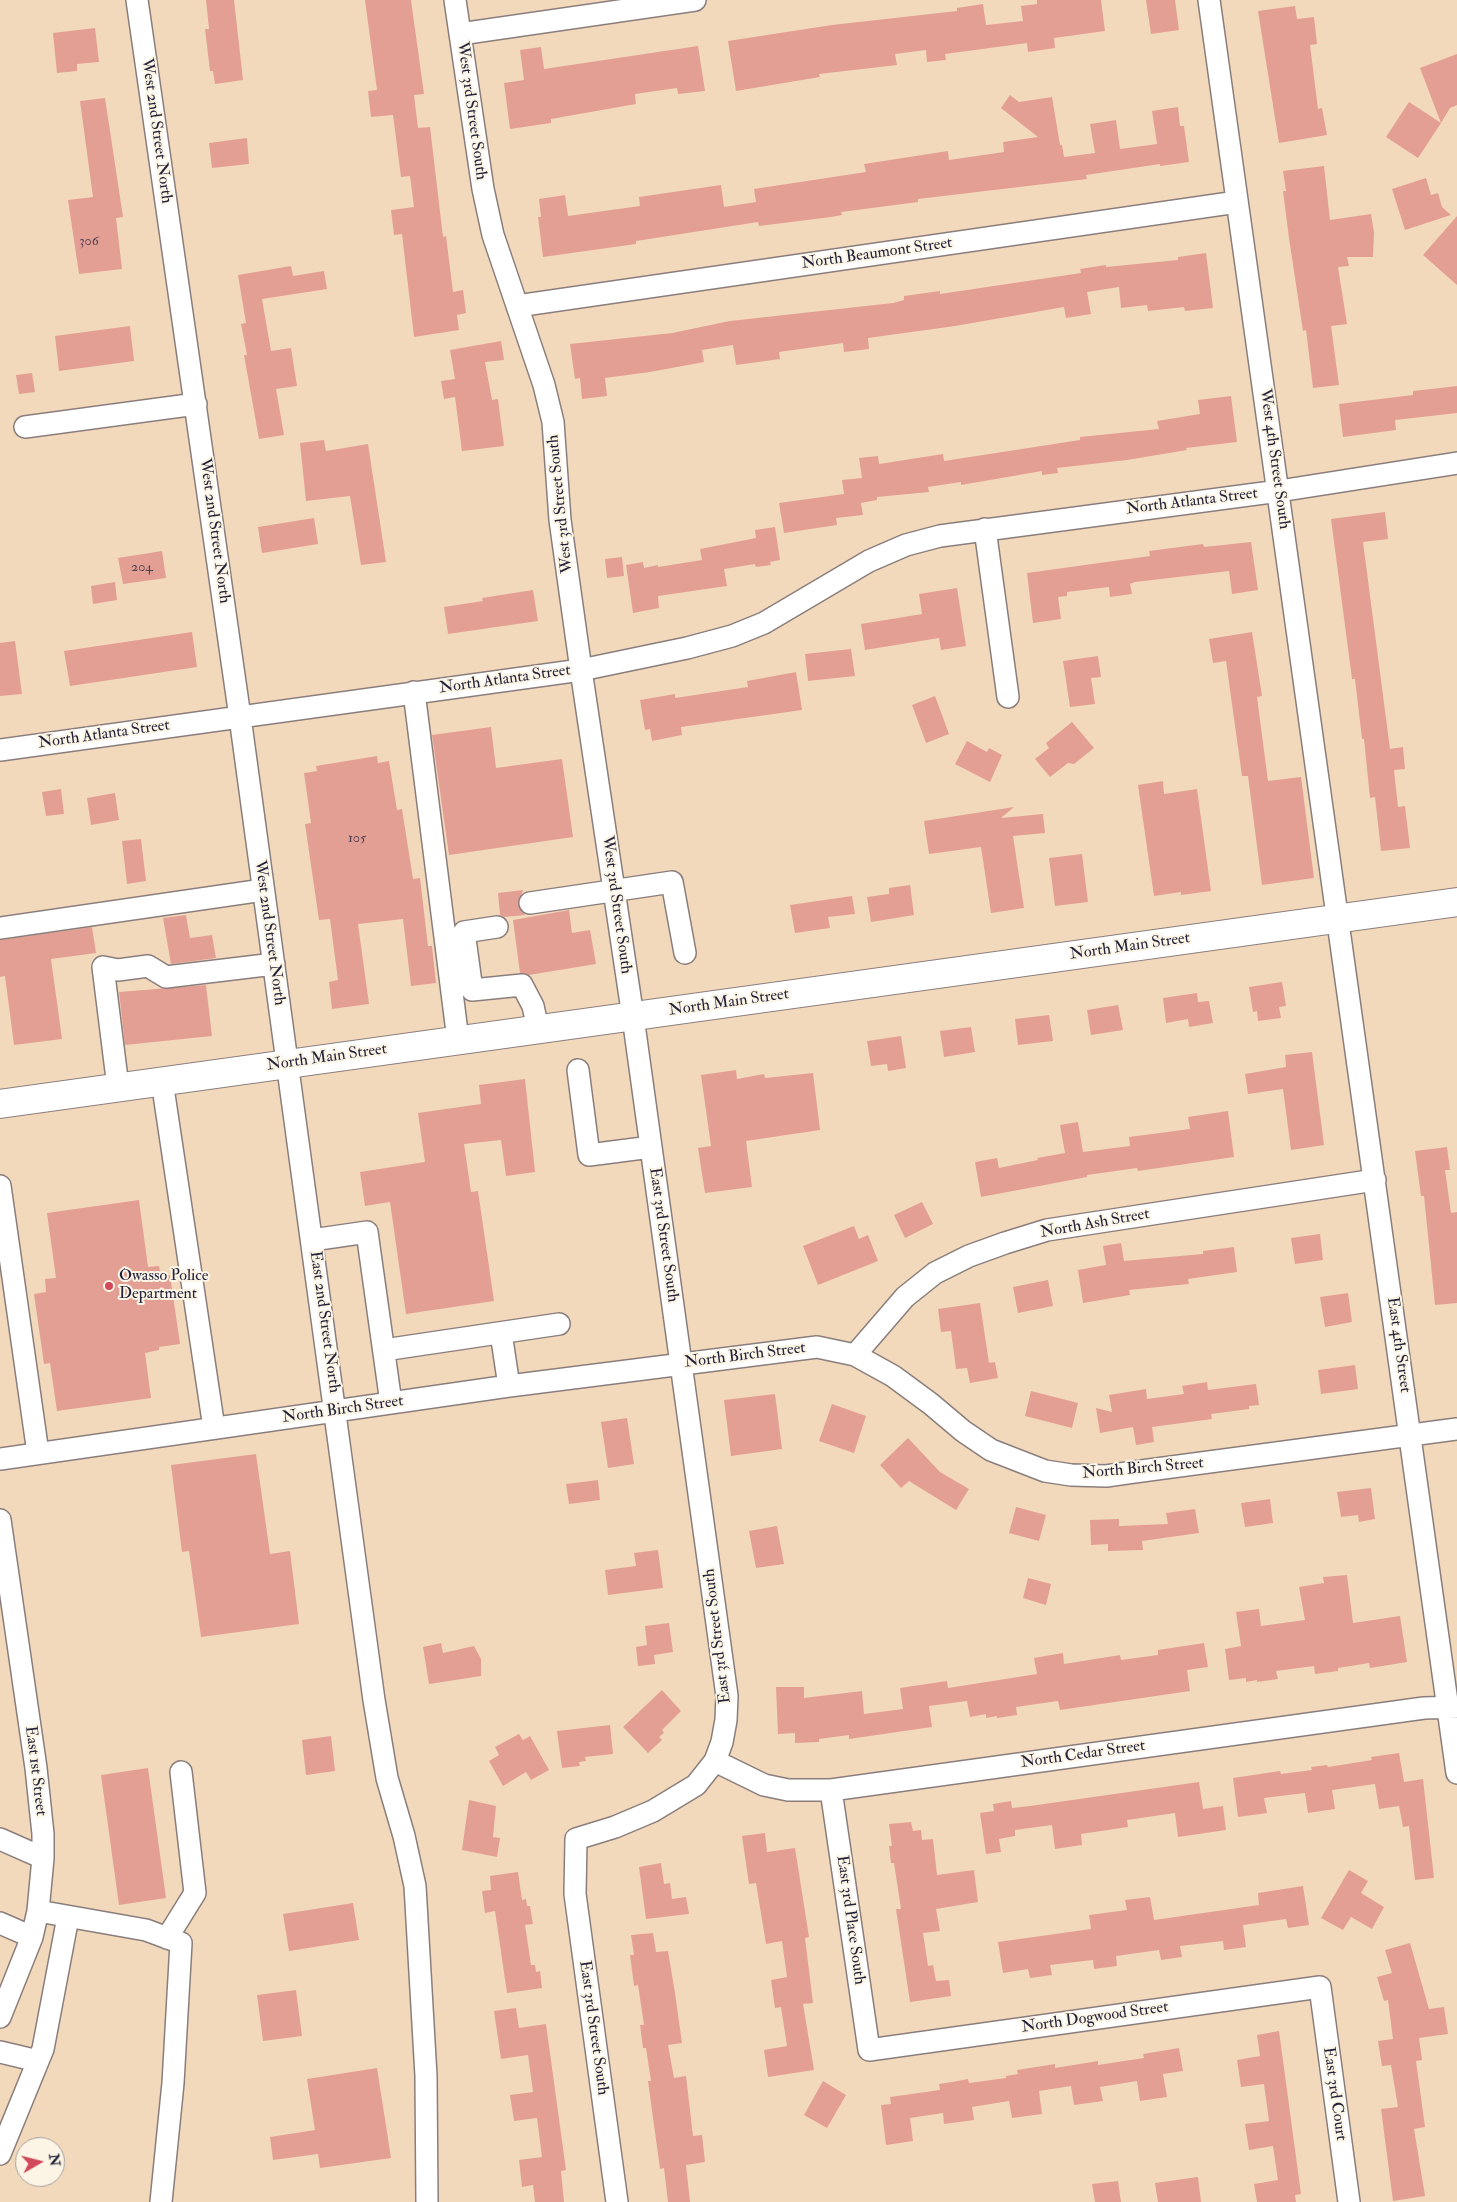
<!DOCTYPE html>
<style>
body{margin:0}
#map{position:relative;width:1457px;height:2202px;overflow:hidden;background:#f3d9bc;font-family:"IM FELL Double Pica",serif}
canvas{display:block}
.north{position:absolute;left:15px;top:2137px;width:50px;height:50px;box-sizing:border-box;background:#fcf5e5;border:1px solid #a5a1a1;border-radius:50%;rotate:82deg;font-size:14px;font-weight:700;line-height:20px;text-align:center;color:#22223b}
.north::after{content:'';display:block;margin:auto;width:18px;height:22px;background:#d1495b;clip-path:polygon(50% 0,100% 100%,50% 72%,0 100%)}
</style>
<div id="map">
<canvas width="1457" height="2202"></canvas>
<div class="north">N</div>
</div>
<script>
const g = document.querySelector('canvas').getContext('2d');
g.lineJoin = 'round';
function paint(path, color) { g.fillStyle = color; g.fill(path, 'evenodd'); }
const poly = rows => new Path2D(rows.map(r => 'M' + r).join(''));
function trace(path, color, width, dash) { g.strokeStyle = color; g.lineWidth = width; g.lineCap = dash ? 'butt' : 'round'; g.setLineDash(dash || []); g.stroke(path); }
function label(font, color, halo, rows, align = 'center') {
  g.font = font + ' "IM FELL Double Pica",serif'; g.lineWidth = 4; g.setLineDash([]); g.textBaseline = 'middle'; g.strokeStyle = halo; g.fillStyle = color; for (const [text, x, y, turn = 0] of rows) {
    g.save(); g.translate(x, y); g.rotate((+turn || 0) * Math.PI / 180); g.textAlign = isNaN(turn) ? turn : align; if (halo) g.strokeText(text, 0, 0); g.fillText(text, 0, 0); g.restore();
  }
}
const building = poly([
 [206,0,234,0,243,80,215,84,213,71,210,71,205,29,209,29],
 [365,0,411,0,424,94,414,95,418,128,430,127,443,237,446,236,453,292,463,290,466,313,457,315,459,330,414,337,402,234,394,235,391,210,414,207,410,176,401,177,393,115,371,117,368,91,377,90],
 [1037,0,1101,0,1105,31,1054,38,1055,48,1028,52,1027,43,945,54,946,60,927,62,926,50,895,54,897,65,819,74,820,77,736,91,728,41,832,25,957,11,957,8,983,4,986,25,1023,21,1021,6,1037,4],
 [1146,0,1175,0,1179,30,1151,34],
 [1295,6,1297,19,1314,17,1317,44,1310,45,1318,109,1322,108,1327,135,1279,143,1258,11],
 [95,28,99,62,77,64,77,71,57,73,53,33],
 [698,46,705,91,678,94,677,88,635,94,636,104,551,119,551,123,510,129,504,83,524,80,520,50,541,47,544,69],
 [1457,54,1457,105,1450,108,1441,123,1420,68],
 [1010,95,1019,102,1052,97,1060,145,1062,145,1064,157,1095,153,1090,124,1116,120,1120,149,1157,144,1152,111,1178,107,1180,126,1184,126,1189,162,1160,166,1160,164,1086,175,1087,179,918,199,918,202,841,212,842,215,831,217,759,226,758,222,636,241,636,244,543,257,538,217,541,217,539,199,565,195,568,216,640,206,639,197,721,185,724,207,756,202,754,189,866,172,864,164,948,151,949,160,1004,152,1003,142,1038,137,1001,108],
 [105,98,123,217,116,218,122,269,79,274,68,200,93,197,80,101],
 [1409,102,1441,123,1418,158,1386,137],
 [247,138,249,164,212,168,209,143],
 [1324,166,1330,220,1371,214,1374,233,1373,257,1347,257,1349,266,1338,267,1347,324,1331,326,1339,385,1313,388,1306,330,1303,331,1289,238,1283,191,1286,191,1283,171],
 [1426,178,1431,195,1438,193,1442,207,1451,215,1405,230,1392,189],
 [1457,216,1457,285,1423,255],
 [1206,253,1213,308,1185,311,1184,307,1148,311,1147,305,1121,308,1119,287,1087,292,1091,314,1066,318,1064,307,955,326,868,338,869,349,844,352,843,343,779,352,780,359,736,365,733,345,702,350,704,362,650,372,605,378,607,396,582,399,580,378,575,379,570,344,672,333,730,321,893,303,904,300,904,296,940,291,940,294,1081,273,1080,269,1106,265,1106,267,1178,260,1178,257],
 [291,266,293,276,324,271,327,289,262,299,271,351,291,348,297,386,276,389,284,435,259,439,244,355,247,355,241,324,246,323,238,275],
 [130,326,134,361,59,371,55,336],
 [501,341,504,360,485,362,492,400,498,399,504,446,462,451,455,397,444,399,441,381,455,379,450,350],
 [32,373,35,392,19,394,16,375],
 [1457,386,1457,413,1395,420,1396,430,1343,437,1339,404,1413,395,1413,391],
 [1231,396,1237,442,1186,448,1187,450,1127,460,1057,468,1058,473,1042,475,1042,471,961,485,961,482,928,487,929,492,877,497,877,500,861,503,863,515,836,518,837,525,784,533,779,503,844,494,842,480,862,478,859,458,878,456,879,464,943,454,944,461,1080,440,1080,437,1159,429,1157,421,1200,414,1198,400],
 [324,440,326,451,368,444,386,562,361,565,350,496,306,501,300,443],
 [1385,512,1388,539,1363,542,1390,749,1403,747,1405,769,1394,770,1398,807,1405,806,1410,848,1381,851,1375,797,1370,798,1364,739,1362,739,1355,679,1352,679,1331,519],
 [314,518,318,544,262,553,258,527],
 [775,527,780,560,770,562,771,565,756,567,755,564,724,569,727,586,658,596,659,608,633,613,626,565,643,562,644,568,658,565,658,567,702,560,700,549,756,538,755,530],
 [1251,542,1258,590,1232,594,1229,571,1135,582,1130,584,1132,594,1110,597,1109,587,1067,592,1067,596,1058,597,1061,619,1033,623,1027,573,1150,556,1149,551,1203,544,1204,547],
 [162,551,166,578,123,584,118,558],
 [622,557,624,576,607,578,605,559],
 [115,582,117,600,93,604,91,586],
 [957,588,966,646,941,650,939,638,865,650,861,624,922,614,919,594],
 [533,590,538,621,448,634,444,607,483,601,482,598],
 [192,632,197,667,70,686,64,651],
 [1252,632,1262,696,1257,697,1268,781,1301,777,1314,878,1262,885,1248,776,1242,776,1226,661,1213,663,1209,639],
 [15,641,22,694,0,696,0,643],
 [851,649,855,676,808,681,805,654],
 [1098,656,1101,677,1091,678,1095,704,1070,707,1063,661],
 [796,672,802,710,681,727,682,735,652,741,650,729,645,730,640,700,675,694,675,698,748,687,747,681],
 [935,696,949,734,926,743,912,705],
 [1072,722,1094,748,1074,764,1068,763,1050,777,1035,759,1049,748,1046,743],
 [491,727,496,768,562,759,573,837,449,855,432,735],
 [967,741,987,752,989,748,1002,755,990,782,955,764],
 [377,756,378,763,389,761,397,810,402,809,413,879,420,878,428,946,432,946,436,983,411,986,403,919,358,924,369,1004,332,1009,329,982,338,980,330,919,319,920,305,824,311,823,304,773,317,771,316,766],
 [1163,781,1164,794,1197,789,1211,891,1181,895,1181,892,1154,896,1138,785],
 [61,789,64,814,46,816,42,792],
 [115,793,119,820,91,825,87,798],
 [1014,807,1001,818,1043,814,1045,833,1013,836,1024,908,991,913,981,847,929,854,924,821],
 [141,839,146,881,127,884,122,841],
 [1082,854,1088,902,1055,906,1049,858],
 [910,885,914,915,871,922,867,897,889,894,889,888],
 [523,890,518,904,525,915,504,917,500,915,498,893],
 [852,896,855,914,828,917,830,928,795,933,790,905],
 [569,910,572,933,590,930,596,964,529,975,520,973,513,920],
 [186,915,190,938,212,935,216,958,171,964,163,918],
 [92,927,96,953,51,959,62,1039,14,1045,5,976,0,977,0,940],
 [1282,982,1286,1006,1279,1007,1281,1018,1258,1021,1257,1011,1253,1012,1249,987],
 [206,985,212,1036,125,1045,119,992],
 [1197,993,1198,1002,1209,1001,1213,1023,1189,1027,1188,1019,1166,1023,1163,998],
 [1118,1005,1123,1030,1091,1035,1087,1010],
 [1049,1015,1053,1041,1018,1045,1015,1019],
 [971,1027,975,1052,944,1057,940,1031],
 [901,1036,906,1068,888,1071,887,1064,871,1066,867,1041],
 [1312,1052,1324,1145,1291,1150,1283,1089,1248,1094,1245,1074,1286,1067,1285,1055],
 [736,1070,737,1079,764,1074,765,1078,813,1073,820,1130,746,1141,752,1187,705,1193,698,1148,711,1146,701,1075],
 [525,1079,535,1172,506,1176,501,1140,464,1144,471,1192,478,1191,494,1301,406,1314,390,1202,365,1206,360,1172,425,1162,418,1113,481,1104,479,1085],
 [1228,1111,1234,1157,1138,1171,1137,1168,1087,1175,1087,1177,981,1197,975,1162,997,1158,999,1168,1038,1160,1037,1158,1065,1153,1060,1125,1078,1122,1083,1152,1130,1146,1129,1137,1190,1129,1188,1117],
 [1447,1147,1450,1170,1445,1170,1451,1213,1457,1212,1457,1303,1435,1305,1424,1196,1421,1196,1415,1151],
 [139,1200,148,1267,159,1266,161,1276,170,1275,180,1344,159,1347,159,1350,145,1353,151,1398,57,1411,50,1363,44,1364,34,1294,46,1292,45,1279,56,1278,47,1213],
 [922,1202,933,1224,905,1238,894,1215],
 [854,1226,859,1239,868,1235,878,1261,818,1285,803,1246],
 [1320,1234,1323,1260,1295,1264,1291,1238],
 [1121,1243,1124,1261,1203,1254,1203,1251,1234,1247,1237,1272,1188,1279,1189,1284,1129,1290,1130,1295,1083,1303,1078,1270,1106,1265,1103,1246],
 [1048,1280,1053,1306,1018,1313,1013,1287],
 [1348,1293,1352,1322,1325,1327,1320,1297],
 [980,1303,989,1363,995,1362,998,1378,970,1383,967,1368,956,1369,951,1331,941,1332,938,1309],
 [1355,1365,1358,1389,1321,1394,1318,1370],
 [1207,1382,1208,1390,1256,1384,1259,1405,1249,1406,1249,1409,1211,1414,1212,1419,1152,1427,1154,1442,1136,1445,1133,1427,1100,1433,1096,1408,1112,1412,1109,1395,1146,1389,1147,1399,1184,1394,1182,1386],
 [1031,1391,1078,1403,1072,1428,1025,1416],
 [775,1394,782,1449,731,1456,724,1400],
 [832,1404,866,1416,854,1453,819,1441],
 [627,1418,634,1464,608,1468,601,1422],
 [908,1438,940,1472,969,1489,956,1510,909,1481,901,1488,880,1465],
 [256,1454,270,1554,290,1551,299,1624,201,1637,189,1551,182,1552,171,1465],
 [598,1480,600,1500,569,1504,566,1484],
 [1371,1488,1375,1519,1359,1522,1358,1515,1341,1517,1337,1492],
 [1270,1499,1273,1523,1245,1527,1241,1503],
 [1016,1507,1046,1515,1039,1541,1009,1533],
 [1195,1509,1199,1533,1142,1541,1143,1550,1108,1551,1108,1544,1091,1545,1090,1520,1119,1519,1119,1526,1168,1524,1166,1513],
 [777,1526,784,1564,756,1568,749,1531],
 [658,1550,663,1588,608,1595,605,1570,636,1566,634,1553],
 [1347,1575,1353,1623,1400,1616,1407,1662,1370,1668,1369,1663,1338,1668,1338,1671,1315,1674,1314,1666,1276,1671,1278,1679,1257,1682,1257,1680,1246,1682,1246,1678,1229,1680,1225,1649,1241,1646,1236,1612,1259,1609,1261,1626,1305,1620,1299,1587,1324,1583,1323,1577],
 [1028,1578,1051,1584,1046,1605,1023,1598],
 [669,1623,673,1652,654,1655,655,1664,638,1666,636,1647,647,1645,645,1626],
 [441,1643,443,1653,474,1646,481,1659,481,1676,429,1684,423,1647],
 [1204,1643,1208,1667,1187,1670,1190,1691,1060,1710,1058,1701,1016,1707,1017,1715,997,1718,997,1716,986,1718,986,1714,970,1717,967,1701,929,1706,932,1727,849,1739,849,1735,819,1739,819,1742,795,1743,795,1733,778,1734,776,1687,804,1687,804,1698,862,1691,864,1714,903,1709,900,1688,947,1681,948,1688,1037,1674,1034,1658,1063,1653,1064,1664,1120,1655,1121,1660,1158,1655,1158,1650],
 [662,1690,681,1711,662,1730,664,1733,659,1737,662,1740,648,1753,623,1727],
 [610,1725,613,1754,585,1757,586,1761,579,1762,580,1766,562,1768,557,1731],
 [519,1734,523,1740,530,1736,549,1770,531,1780,526,1772,503,1786,489,1761,499,1755,495,1747],
 [331,1736,335,1771,306,1775,302,1740],
 [1399,1753,1404,1782,1423,1779,1434,1878,1415,1880,1409,1826,1403,1827,1399,1806,1379,1809,1375,1784,1332,1790,1335,1809,1308,1813,1305,1793,1264,1798,1267,1813,1238,1817,1233,1778,1280,1771,1281,1774,1312,1770,1311,1767,1327,1765,1328,1767,1372,1760,1371,1757],
 [148,1768,166,1898,119,1905,101,1775],
 [1199,1782,1203,1809,1223,1806,1226,1830,1178,1837,1175,1813,1127,1820,1128,1827,1081,1834,1082,1845,1055,1849,1052,1825,1015,1830,1015,1836,999,1839,1001,1852,986,1854,980,1813,994,1811,993,1804,1011,1801,1012,1808,1030,1806],
 [469,1800,496,1806,493,1837,500,1838,497,1857,462,1850],
 [911,1822,913,1831,921,1830,922,1840,933,1839,937,1875,974,1870,978,1902,936,1909,940,1931,923,1933,928,1966,933,1965,936,1981,949,1980,951,1996,910,2002,896,1909,901,1909,894,1863,891,1863,889,1846,892,1846,889,1824],
 [765,1833,767,1852,795,1848,809,1937,805,1938,813,2003,803,2004,814,2070,768,2077,764,2050,787,2046,781,2007,775,2008,771,1980,787,1977,782,1941,766,1944,756,1883,749,1884,742,1836],
 [661,1863,664,1884,670,1883,672,1899,686,1897,689,1914,646,1919,639,1867],
 [1349,1870,1368,1881,1361,1893,1384,1907,1372,1929,1351,1917,1343,1930,1321,1918],
 [518,1872,522,1900,526,1899,527,1906,530,1906,533,1924,525,1925,531,1965,535,1965,536,1972,540,1971,542,1988,507,1993,495,1911,485,1913,482,1891,491,1890,490,1876],
 [1303,1886,1309,1925,1288,1928,1286,1919,1243,1925,1246,1947,1224,1950,1223,1941,1180,1946,1182,1957,1161,1960,1159,1950,1116,1956,1117,1966,1094,1969,1093,1960,1050,1965,1052,1975,1030,1978,1028,1969,1003,1973,998,1942,1091,1929,1089,1915,1127,1910,1125,1900,1150,1897,1154,1920,1259,1905,1258,1893],
 [353,1903,359,1940,289,1951,283,1914],
 [653,1933,656,1952,668,1951,675,1993,682,2043,668,2045,674,2078,686,2076,693,2136,702,2135,705,2162,686,2165,690,2202,668,2202,664,2168,660,2169,648,2081,651,2081,646,2048,643,2048,640,2025,644,2025,638,1985,634,1986,630,1955,634,1955,631,1935],
 [1410,1943,1429,2009,1444,2007,1448,2034,1419,2038,1422,2060,1416,2061,1425,2127,1414,2129,1425,2196,1393,2201,1381,2109,1398,2107,1391,2065,1382,2066,1378,2041,1393,2039,1388,2000,1384,2001,1377,1977,1392,1973,1385,1950],
 [296,1990,302,2036,263,2041,257,1995],
 [516,2008,519,2028,546,2024,566,2170,561,2171,564,2202,535,2202,533,2185,522,2187,519,2160,542,2157,537,2118,514,2121,510,2095,533,2092,528,2055,501,2059,494,2011],
 [1279,2031,1301,2194,1295,2195,1296,2202,1257,2202,1254,2184,1278,2180,1273,2146,1249,2150,1245,2124,1269,2121,1264,2084,1241,2087,1237,2060,1260,2056,1257,2035],
 [1179,2048,1183,2071,1163,2074,1167,2097,1140,2101,1137,2081,1100,2087,1103,2101,1074,2105,1071,2086,1039,2091,1042,2114,1012,2118,1009,2101,972,2107,974,2120,944,2124,943,2113,910,2118,913,2141,886,2145,881,2105,891,2104,890,2097,940,2090,939,2084,952,2082,968,2079,969,2083,1006,2078,1006,2076,1018,2074,1017,2070,1055,2064,1055,2068,1098,2061,1098,2065,1144,2058,1143,2054],
 [377,2068,391,2158,320,2168,318,2154,273,2160,270,2137,315,2130,307,2079],
 [823,2081,846,2095,827,2128,804,2115],
 [1198,2177,1201,2202,1158,2202,1155,2183],
 [1118,2181,1121,2202,1095,2202,1092,2184]
]);
const minor = poly([
 [137,0,240,717,374,1700,387,1778,404,1836,415,1886,426,2076,427,2202],
 [455,0,483,189,493,235,544,385,553,422,560,520,581,670,633,1017,727,1696,726,1720,722,1742,715,1761,696,1785,653,1811,615,1827,576,1839,575,1894,617,2202],
 [1209,0,1457,1773],
 [460,34,695,0],
 [517,306,1237,202],
 [25,427,196,404],
 [985,529,1008,697],
 [414,692,458,1040],
 [0,750,581,670,687,648,732,636,764,623,869,561,906,545,940,536,1279,491,1457,463],
 [530,903,672,882,685,953],
 [497,927,464,932,472,990,522,985,533,1006,538,1029],
 [0,928,263,890],
 [578,1070,589,1155,651,1147],
 [162,1081,214,1428],
 [118,1087,103,967,118,970,148,966,166,977,274,964],
 [0,1186,38,1453],
 [312,1240,367,1232,391,1403],
 [501,1333,509,1386],
 [384,1350,559,1324],
 [855,1355,905,1297,935,1273,969,1256,1005,1243,1047,1230,1375,1180],
 [0,1459,509,1386,817,1347,855,1355,893,1376,931,1404,963,1431,991,1450,1045,1471,1071,1475,1106,1476,1134,1472,1457,1429],
 [0,1520,36,1768,43,1834,43,1858,38,1911,32,1937,0,2017],
 [715,1761,764,1785,788,1790,831,1790,1424,1708,1457,1707],
 [831,1790,869,2050,1320,1987,1349,2202],
 [0,1839,43,1858],
 [38,1911,146,1930,181,1943,173,2083,161,2202],
 [0,1923,32,1937],
 [167,1938,195,1893,181,1772],
 [0,2052,38,2061],
 [0,2154,43,2049,68,1917]
]);
const major = poly([
 [0,1104,1457,902]
]);
const markers = [
 [109,1286,5,"#d1495b"]
];
const numberNames = [
 ["306",89,242],
 ["204",142,568],
 ["105",357,839]
];
const streetNames = [
 ["West 3rd Street South",471,111,82],
 ["West 2nd Street North",156,131,82],
 ["North Beaumont Street",877,254,-8],
 ["West 4th Street South",1274,459,82],
 ["North Atlanta Street",1192,502,-7],
 ["West 3rd Street South",561,504,-96],
 ["West 2nd Street North",214,531,82],
 ["North Atlanta Street",505,680,-8],
 ["North Atlanta Street",104,735,-8],
 ["West 3rd Street South",616,905,82],
 ["West 2nd Street North",269,933,82],
 ["North Main Street",1130,947,-8],
 ["North Main Street",729,1003,-8],
 ["North Main Street",327,1058,-8],
 ["North Ash Street",1095,1224,-10],
 ["East 3rd Street South",663,1235,82],
 ["East 2nd Street North",324,1322,82],
 ["East 4th Street",1398,1345,82],
 ["North Birch Street",745,1356,-7],
 ["North Birch Street",343,1410,-8],
 ["North Birch Street",1143,1469,-5],
 ["East 3rd Street South",718,1636,-97],
 ["North Cedar Street",1083,1755,-8],
 ["East 1st Street",35,1771,83],
 ["East 3rd Place South",850,1920,82],
 ["North Dogwood Street",1095,2018,-8],
 ["East 3rd Street South",593,2028,82],
 ["East 3rd Court",1334,2094,82]
];
const poiNames = [
 ["Owasso Police",119,1277],
 ["Department",119,1295]
];
paint(building, '#e49f94');
trace(minor, '#8a7e7c', 24);
trace(major, '#8a7e7c', 30);
trace(minor, '#fff', 21);
trace(major, '#fff', 28);
for (const [x, y, r, color] of markers) { const dot = new Path2D(); dot.arc(x, y, r, 0, 2 * Math.PI); g.fillStyle = color; g.fill(dot); trace(dot, '#fcf5e5', 2); }
label('14px', '#524151', null, numberNames);
label('16px', '#22223b', '#fcf5e5', streetNames);
label('16px', '#22223b', '#fcf5e5', poiNames, 'left');
</script>
